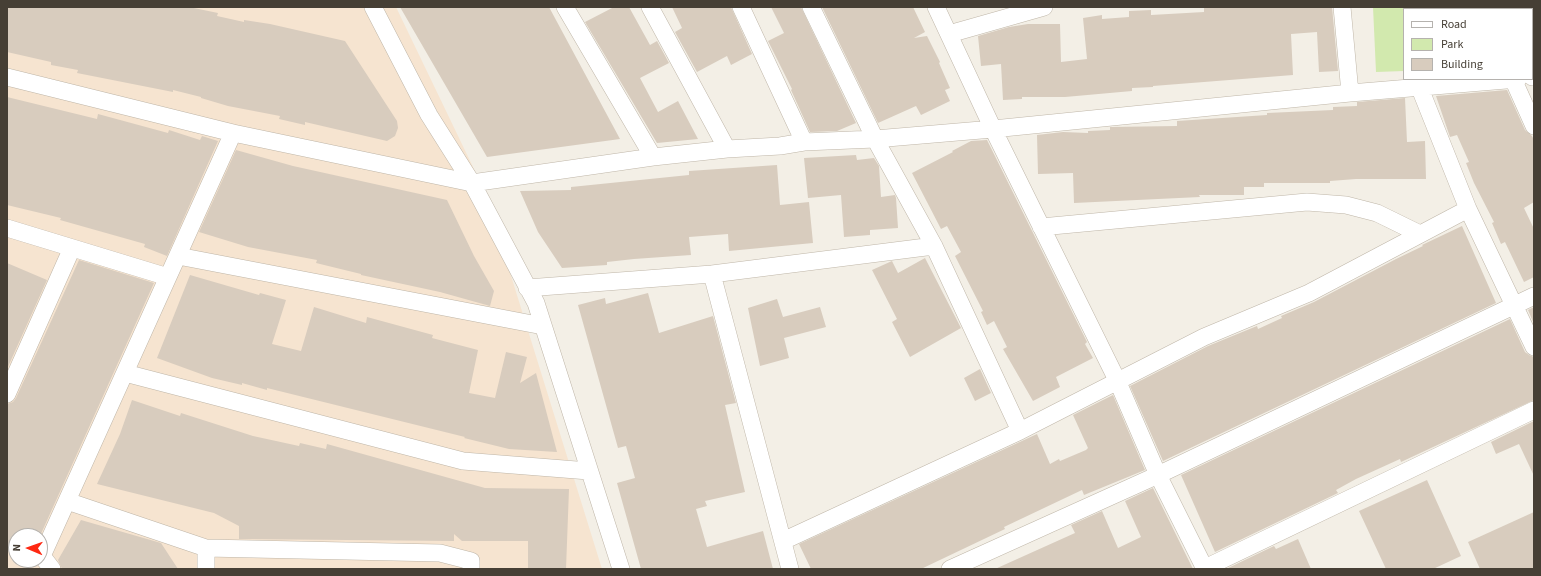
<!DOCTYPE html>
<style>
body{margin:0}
#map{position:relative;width:1541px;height:576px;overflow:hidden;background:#f3efe6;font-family:"Source Sans 3",sans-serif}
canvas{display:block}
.frame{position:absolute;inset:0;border:8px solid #463f35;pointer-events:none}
.legend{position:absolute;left:1403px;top:8px;width:130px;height:72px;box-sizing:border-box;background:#fff;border:1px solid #b5b2ae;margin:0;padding:5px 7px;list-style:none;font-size:12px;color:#463f35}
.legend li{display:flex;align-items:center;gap:8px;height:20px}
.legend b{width:20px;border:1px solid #b5b2ae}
.north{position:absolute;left:8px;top:528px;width:40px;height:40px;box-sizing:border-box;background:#fff;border:1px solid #b5b2ae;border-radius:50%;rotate:272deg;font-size:11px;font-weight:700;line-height:16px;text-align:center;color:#463f35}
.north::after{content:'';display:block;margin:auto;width:14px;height:18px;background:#fe2812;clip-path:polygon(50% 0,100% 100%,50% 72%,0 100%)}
</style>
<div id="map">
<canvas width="1541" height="576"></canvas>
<div class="frame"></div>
<ul class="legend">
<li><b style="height:5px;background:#fff"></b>Road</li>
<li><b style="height:11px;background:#d2e9ae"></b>Park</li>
<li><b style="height:11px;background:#d8ccbe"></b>Building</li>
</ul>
<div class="north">N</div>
</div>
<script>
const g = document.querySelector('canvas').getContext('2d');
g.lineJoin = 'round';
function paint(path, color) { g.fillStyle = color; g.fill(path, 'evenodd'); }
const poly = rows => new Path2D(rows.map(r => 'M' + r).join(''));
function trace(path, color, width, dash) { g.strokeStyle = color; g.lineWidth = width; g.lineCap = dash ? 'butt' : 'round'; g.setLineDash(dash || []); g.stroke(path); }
const commercial = poly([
 [7,7,396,7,485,192,602,569,7,569],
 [16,536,40,536,40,560,16,560]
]);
const green = poly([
 [1373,7,1534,7,1534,65,1532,65,1532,9,1404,9,1404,71,1376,72]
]);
const building = poly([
 [7,7,189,7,218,13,217,16,244,22,244,20,270,24,345,41,397,121,398,128,395,136,387,141,305,122,305,125,279,119,280,116,228,106,201,98,201,97,173,90,173,92,77,73,78,70,51,65,51,62,7,52],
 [400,7,549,7,620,139,487,157],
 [614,7,629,7,650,45,657,41,669,63,640,78,658,112,678,101,698,139,657,143,585,22],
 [672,7,731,7,752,54,731,65,727,56,697,72,675,32,682,28],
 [771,7,801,7,856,123,837,131,810,132,791,90,792,89,768,41,784,33],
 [822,7,913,7,925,32,914,38,927,36,940,62,939,63,950,88,945,90,950,101,921,115,916,106,878,123],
 [1204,7,1332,7,1338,71,1319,72,1317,32,1291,34,1293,75,1153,86,1153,87,1132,88,1132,91,1065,97,1022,97,1022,99,1003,100,1001,64,981,66,978,36,1009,27,1028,24,1060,24,1061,62,1087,59,1083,18,1102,15,1102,19,1129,17,1129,11,1151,10,1151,15,1204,12],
 [1507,90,1525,130,1532,136,1534,140,1534,202,1524,208,1534,229,1534,277,1524,282,1505,242,1501,244,1492,223,1494,222,1474,183,1466,163,1469,162,1457,135,1450,137,1436,96],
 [7,97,97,119,98,114,168,133,169,130,200,140,202,136,218,141,167,256,144,247,145,244,60,220,61,218,7,205],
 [1405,98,1407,142,1425,141,1426,179,1356,179,1330,181,1330,183,1264,183,1264,187,1244,187,1244,195,1199,195,1200,197,1074,203,1073,173,1038,174,1037,135,1063,132,1088,133,1088,131,1110,130,1110,127,1177,126,1177,121,1267,115,1267,113,1333,110,1333,107,1357,106,1357,102],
 [987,140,1087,342,1085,344,1093,358,1056,377,1060,387,1033,401,1003,349,1007,347,994,321,987,325,981,312,983,311,955,256,961,252,947,226,941,229,912,173,953,152,952,151,971,141],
 [236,150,293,166,447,200,474,256,494,291,490,306,440,292,361,275,361,274,316,263,317,260,248,247,199,232],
 [856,155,857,160,874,158,879,166,881,197,895,195,896,198,898,228,870,230,870,235,844,237,841,195,808,198,804,158],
 [777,165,780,205,809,202,813,243,729,251,728,234,689,237,691,255,634,259,607,262,607,265,562,268,538,232,520,191,571,190,571,187,689,175,689,171],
 [1462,226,1496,303,1163,461,1130,386,1208,346,1257,326,1258,329,1282,318,1281,316,1314,302,1396,259,1423,246,1422,245],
 [925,258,961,328,910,357,892,322,897,319,872,270,892,261,898,273],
 [79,260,154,283,40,536,16,536,16,552,7,547,7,404,13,402,16,398],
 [7,263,47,280,7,369],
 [190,275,259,295,260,293,286,300,272,344,301,351,314,307,366,323,367,317,433,335,432,338,478,350,469,393,495,398,506,352,527,357,520,383,536,373,557,452,509,449,464,438,465,437,267,388,267,390,242,383,242,385,212,378,157,358],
 [648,293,659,333,713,316,736,403,725,405,745,492,705,501,707,506,696,509,707,547,763,531,773,569,641,569,617,483,635,478,626,446,618,448,578,305,605,298,606,304],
 [777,299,783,317,820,307,826,327,784,338,789,358,760,366,748,308],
 [1534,307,1534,324,1528,310],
 [1510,319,1525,352,1529,355,1534,357,1534,400,1401,462,1400,459,1356,479,1336,490,1338,493,1215,552,1181,475],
 [980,369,991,393,975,401,964,378],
 [1113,395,1145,470,1084,495,1082,490,1004,527,1005,529,921,569,811,569,799,544,1037,434,1050,464,1059,459,1060,461,1086,450,1088,448,1073,415],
 [132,400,180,416,181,413,253,436,299,446,300,443,326,449,327,444,485,488,569,489,566,569,528,569,528,541,462,541,454,534,454,541,239,539,239,526,214,513,97,484,120,434],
 [1534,421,1534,476,1519,444,1496,454,1491,442],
 [1427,480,1461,556,1433,569,1386,569,1359,511],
 [1153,488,1193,569,995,569,1075,533,1071,525,1102,511,1118,548,1141,537,1125,501],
 [1534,512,1534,569,1480,569,1468,542],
 [81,520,161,543,178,569,62,569,58,560],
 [1298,539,1311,569,1226,569,1274,546,1276,549]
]);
const minor = poly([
 [373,7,429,115,472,183,536,303,621,569],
 [565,7,653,157],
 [650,7,727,149],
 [741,7,804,142],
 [811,7,875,139,934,246,1020,431],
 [936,7,993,129,1117,380,1158,475,1205,569],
 [1342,7,1350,93],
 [1509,7,1510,9],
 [949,34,1044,7],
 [7,77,233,133,472,183,653,157,727,149,780,146,804,142,875,139,993,129,1350,93,1518,79],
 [1532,77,1534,77],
 [1513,79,1534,126],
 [1419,86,1468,209,1534,347],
 [1041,227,1307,202,1346,205,1377,213,1420,234],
 [7,228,168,277],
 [178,256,543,326],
 [712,274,790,569],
 [527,288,712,274,934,246],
 [125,373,463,461,589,471],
 [7,394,72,248],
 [67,501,206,548,440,553,471,561,471,569],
 [783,541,1020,431,1204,337,1309,293,1468,209],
 [52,569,42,556,233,133],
 [206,569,206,548],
 [950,569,1158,475,1534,296],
 [1203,569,1534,410]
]);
paint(commercial, '#f6e4d0');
paint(green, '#d2e9ae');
paint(building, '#d8ccbe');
trace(minor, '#bfb6a8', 18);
trace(minor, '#fff', 17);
</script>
